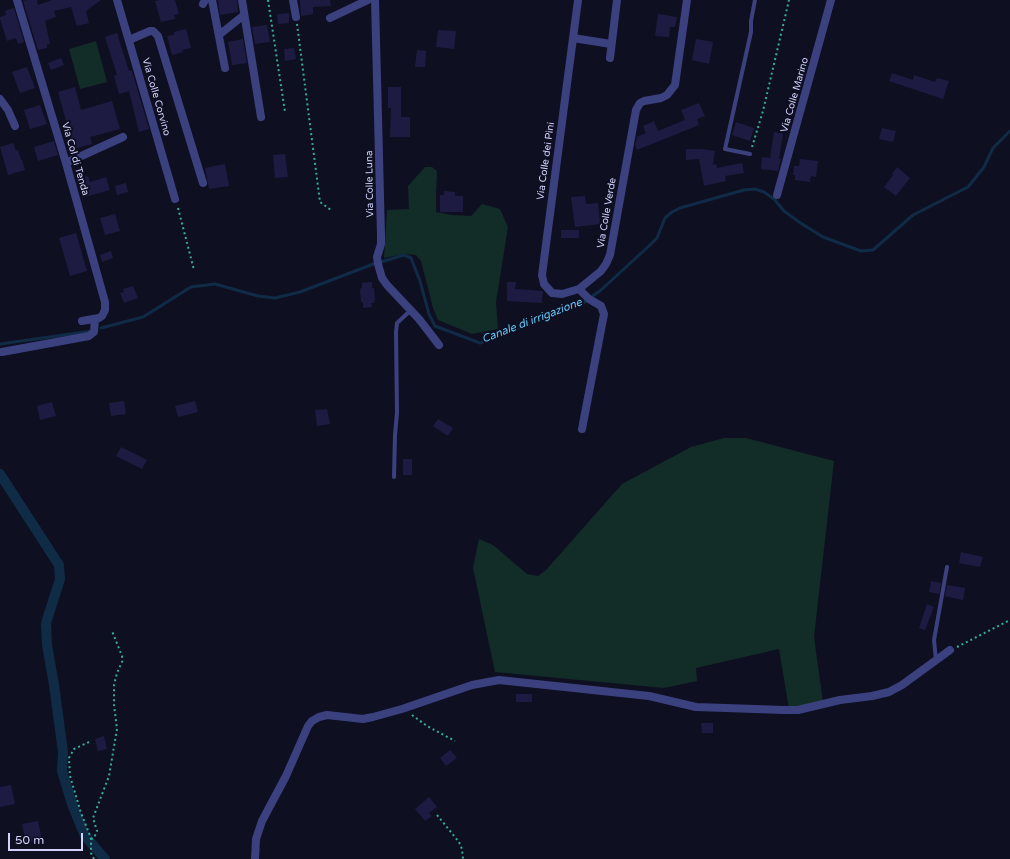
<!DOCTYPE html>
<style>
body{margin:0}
#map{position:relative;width:1010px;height:859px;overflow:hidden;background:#0f0f22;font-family:"Varela Round",sans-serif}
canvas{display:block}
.scale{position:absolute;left:8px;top:833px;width:75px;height:18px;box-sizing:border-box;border:2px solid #d2d2fd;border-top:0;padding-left:5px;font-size:12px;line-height:14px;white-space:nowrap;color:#d2d2fd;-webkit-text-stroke:3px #0f0f22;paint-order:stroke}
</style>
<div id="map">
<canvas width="1010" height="859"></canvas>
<div class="scale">50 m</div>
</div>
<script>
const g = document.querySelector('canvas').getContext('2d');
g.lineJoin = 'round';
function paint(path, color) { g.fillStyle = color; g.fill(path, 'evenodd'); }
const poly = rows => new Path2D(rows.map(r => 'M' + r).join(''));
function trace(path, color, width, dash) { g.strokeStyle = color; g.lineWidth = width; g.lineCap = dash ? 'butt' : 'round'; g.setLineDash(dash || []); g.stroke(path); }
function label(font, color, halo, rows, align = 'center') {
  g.font = font + ' "Varela Round",sans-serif'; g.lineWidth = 4; g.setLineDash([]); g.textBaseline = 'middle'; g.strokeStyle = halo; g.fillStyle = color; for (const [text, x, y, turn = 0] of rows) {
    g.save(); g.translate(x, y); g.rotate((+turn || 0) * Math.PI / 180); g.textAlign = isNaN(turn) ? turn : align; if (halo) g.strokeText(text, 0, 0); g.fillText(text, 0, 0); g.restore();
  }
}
const green = poly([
 [96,41,107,82,80,89,69,49],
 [425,167,432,167,437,171,436,193,436,212,452,215,471,216,482,204,500,209,508,227,496,302,498,329,472,334,438,320,433,308,421,261,416,255,405,254,384,258,387,210,409,209,408,186],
 [724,438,746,438,834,461,814,637,823,702,789,709,779,649,696,668,697,681,664,688,495,672,473,568,479,539,493,545,527,574,538,576,546,570,622,484,691,447]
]);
const stream = poly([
 [381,262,404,255,411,258,420,281,429,314,435,326,480,343,582,304,601,290,650,245,657,238,665,218,672,212,680,208,744,190,755,189,764,192,774,199,784,211,799,222,823,237,861,251,873,250,913,215,968,187,984,167,993,148,1010,131],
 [101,328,143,317,191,287,215,284,258,296,275,298,300,292,376,263],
 [0,344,92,331]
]);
const canal = poly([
 [0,474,59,565,60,579,46,623,47,645,54,685,63,752,62,771,72,804,85,836,105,859]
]);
const building = poly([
 [27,0,37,0,38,5,52,0,101,0,86,11,89,23,77,26,71,7,54,11,56,17,45,21,50,44,47,44,47,48,38,50,23,1],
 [160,0,175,0,179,14,174,15,175,19,161,22,155,1],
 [218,0,237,0,238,12,220,15],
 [300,0,330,0,331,6,313,7,313,14,301,16],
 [14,8,24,42,18,44,16,38,7,41,0,19,0,17,6,15,5,11],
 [289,13,289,23,278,24,277,14],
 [658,14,677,17,675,27,670,27,669,37,655,36],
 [267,25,270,42,255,44,252,27],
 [186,29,191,48,182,50,183,52,172,55,167,36,174,35,174,32],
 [438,30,456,31,454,49,436,47],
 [117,33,129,71,132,71,149,129,139,132,129,91,119,94,114,76,117,75,105,37],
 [243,39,247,63,232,65,228,42],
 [696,39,713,42,709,64,692,60],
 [294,48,296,59,285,61,284,49],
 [417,50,426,51,425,67,415,67],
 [61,58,64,65,51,70,48,63],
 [27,67,35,88,20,93,12,72],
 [892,73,913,80,914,75,935,82,937,78,949,81,943,99,889,81],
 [75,87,81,110,112,101,120,129,90,137,92,144,74,149,58,92],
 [388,87,401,87,401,117,410,117,410,137,390,137,391,108,388,108],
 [699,103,705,116,697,119,699,125,637,150,635,145,637,137,646,133,643,126,654,121,658,131,685,120,681,110],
 [40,105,47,124,30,129,24,110],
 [736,122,754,128,750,141,732,135],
 [882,128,896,131,893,142,879,139],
 [774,132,783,134,779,159,781,159,778,171,761,169,762,157,770,158],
 [54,141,58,155,38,161,34,147],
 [13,143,16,151,18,150,21,160,22,160,25,170,8,175,0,147],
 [686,149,701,149,715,151,713,165,716,164,717,168,742,163,744,173,725,176,726,181,704,186,699,159,686,160],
 [285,154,288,177,275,178,273,155],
 [800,159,818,161,816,177,811,176,810,182,795,180,795,175,793,175,794,166,799,166],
 [225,164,229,186,209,189,205,168],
 [897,167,910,178,896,196,884,187,893,175,892,174],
 [88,176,90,182,106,177,110,190,82,198,76,179],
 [126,183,128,192,117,195,115,186],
 [444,191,455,192,455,196,463,196,463,212,440,212,440,195,444,195],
 [585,196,586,204,598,203,600,224,575,227,571,197],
 [115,214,120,231,105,235,100,218],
 [561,230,579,230,579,238,561,238],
 [76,233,87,271,70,276,59,238],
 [111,251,113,258,102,262,100,255],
 [372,282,372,288,374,288,375,300,374,300,374,303,371,303,372,307,363,308,363,302,361,302,360,289,362,288,362,283],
 [507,282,516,282,515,289,543,291,542,303,507,301],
 [133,286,138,298,124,303,120,293,124,292,123,289],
 [124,401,126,414,111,416,109,403],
 [195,401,198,412,178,417,175,406],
 [52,402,56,416,40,420,37,406],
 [327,409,330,424,317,426,315,410],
 [438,419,453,428,448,436,433,426],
 [121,447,147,460,142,469,116,456],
 [403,459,412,459,412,475,403,475],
 [961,552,983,557,980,567,959,563],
 [931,581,941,583,939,594,929,592],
 [947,585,965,588,963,600,945,596],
 [927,604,934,607,925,630,919,628],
 [516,694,532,694,532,702,516,702],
 [701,723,713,723,713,733,702,733],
 [104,736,107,749,98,751,95,739],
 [450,750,457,758,446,766,440,758],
 [11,785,15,804,0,807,0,787],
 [429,797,437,807,429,813,432,816,425,821,415,809],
 [38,821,42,840,26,843,22,824]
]);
const path = poly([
 [268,0,285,112],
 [297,24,320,202,331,210],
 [752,147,763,111,789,0],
 [178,208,194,270],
 [957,647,1010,620],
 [412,715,427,726,455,741],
 [89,742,74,749,69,758,70,776,81,813,89,833,91,839,91,853,94,859],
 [437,815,459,842,462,849,463,859],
 [91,839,94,838,97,831,93,818,109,776,117,729,114,705,114,685,117,673,122,662,122,656,112,631]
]);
const lane = poly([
 [750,154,725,149,751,32,751,21,755,0],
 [394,477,395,435,397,413,396,332,397,323,411,310],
 [936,660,934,640,947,567]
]);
const street = poly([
 [17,0,66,163,105,302,105,310,102,316,99,318,82,321],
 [117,0,175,199],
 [212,0,225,68],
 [242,0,261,117],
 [293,0,296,17],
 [375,0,381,235,381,244,377,257,378,264,382,278,387,285,419,319,439,345],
 [578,0,542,275,544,284,552,293,562,294,579,289],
 [203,4,205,0],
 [330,18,368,0],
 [219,35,244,15],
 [573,38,611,44],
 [129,40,150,31,153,31,158,36,203,183],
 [610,58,617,0],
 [0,99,8,110,15,126],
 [66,163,123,137],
 [777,195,831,0],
 [2,352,89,336,94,332,95,319],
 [582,429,604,314,601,306,589,299,579,289,601,271,606,264,610,255,636,110,640,103,644,101,661,98,667,95,675,85,687,0],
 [255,859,256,839,262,821,286,776,308,726,312,721,319,717,327,715,363,719,373,717,402,709,472,685,499,680,649,696,696,707,784,710,798,710,840,700,872,696,889,692,902,685,950,650]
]);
const streetNames = [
 ["Via Colle Marino",795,95,-74],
 ["Via Colle Corvino",156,97,74],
 ["Via Col di Tenda",75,159,74],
 ["Via Colle dei Pini",546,161,-82],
 ["Via Colle Luna",370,184,-91],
 ["Via Colle Verde",607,213,-80]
];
const waterNames = [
 ["Canale di irrigazione",532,321,-21]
];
paint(green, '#122c28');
trace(stream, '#102b45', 3);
trace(canal, '#102b45', 10);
paint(building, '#1e1b42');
trace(path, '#33af98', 2, [2, 3]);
trace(lane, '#3b417f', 4);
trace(street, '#3b417f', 8);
label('10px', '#d2d2fd', '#0f0f22', streetNames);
label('italic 11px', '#64c7f9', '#0f0f22', waterNames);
</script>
